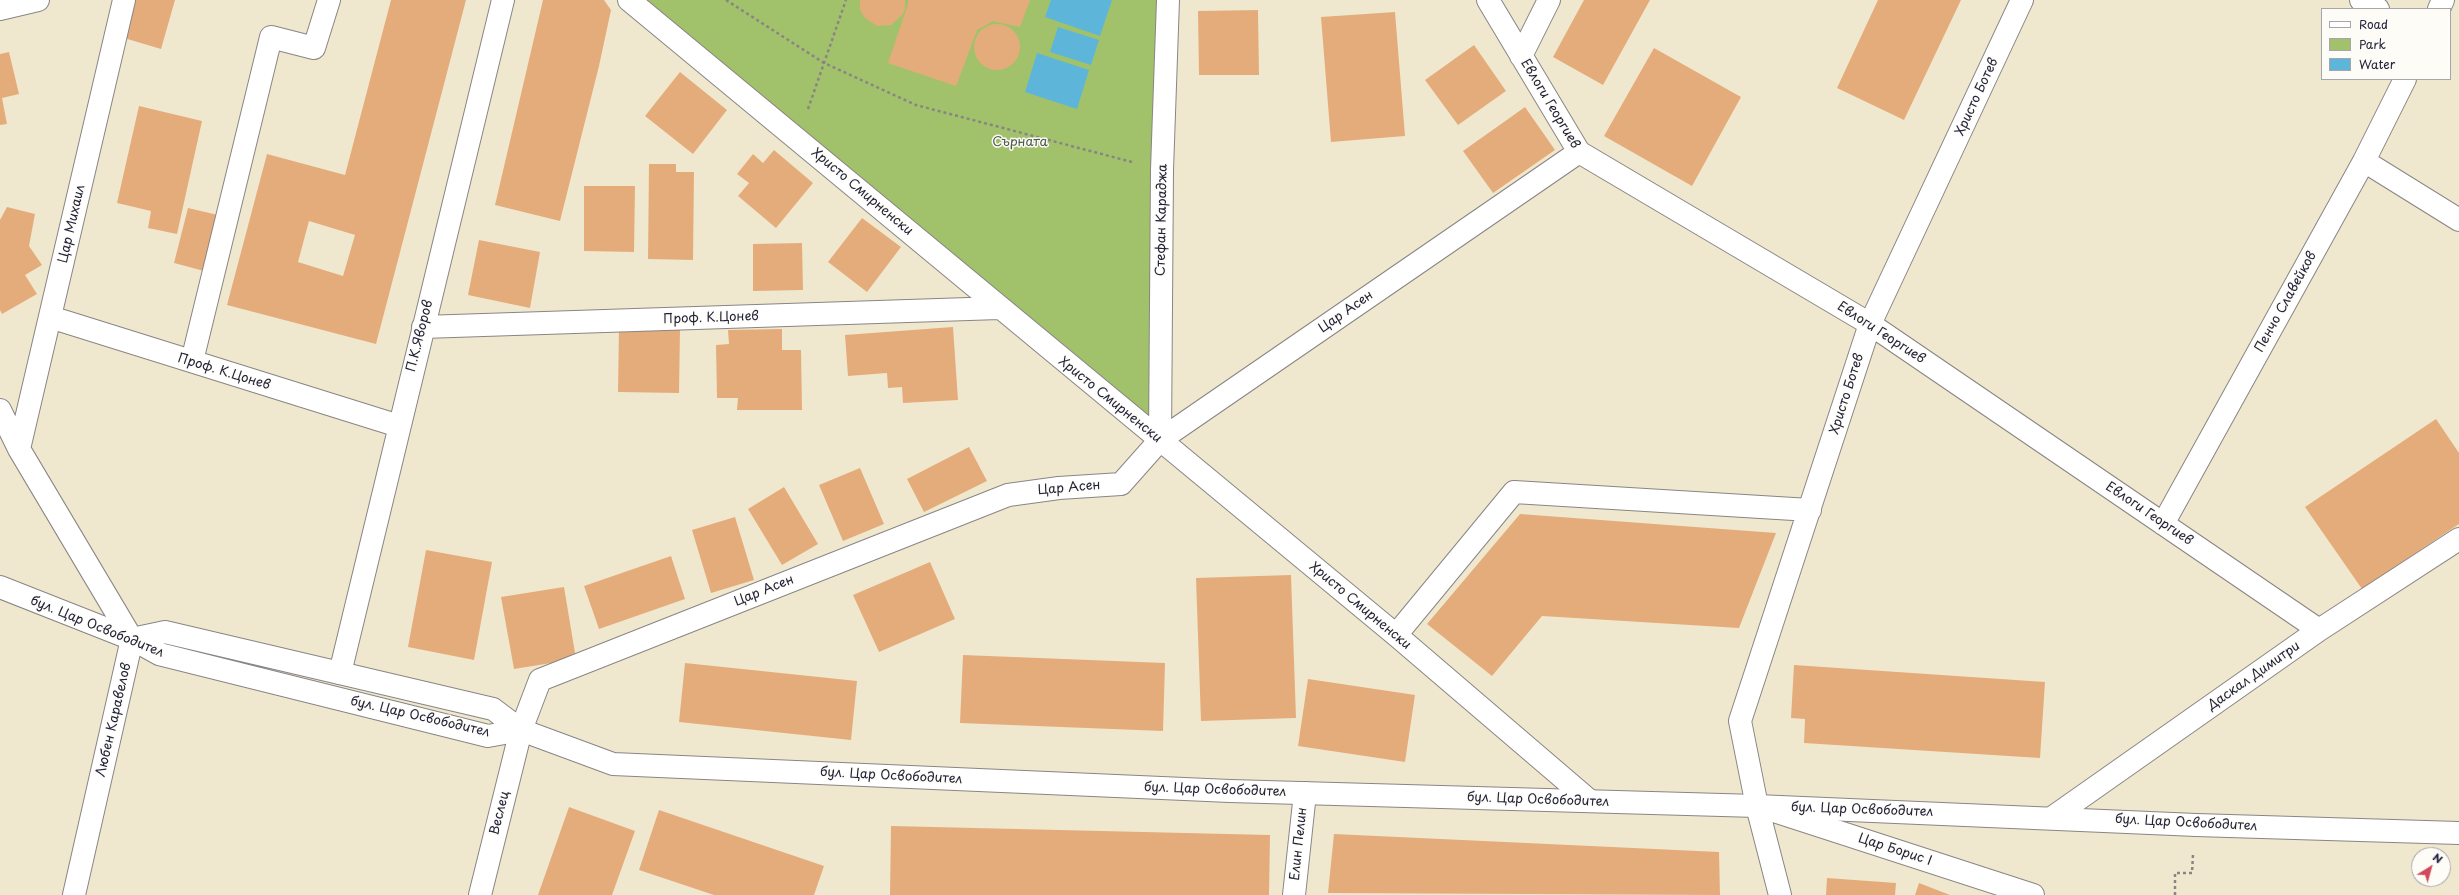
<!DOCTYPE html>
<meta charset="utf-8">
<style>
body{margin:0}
#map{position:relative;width:2459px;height:895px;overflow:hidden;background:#f0e8ce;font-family:"Playpen Sans",sans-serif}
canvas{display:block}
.legend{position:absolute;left:2321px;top:8px;width:130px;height:72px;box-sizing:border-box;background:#fdfcf7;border:1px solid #a5a5ac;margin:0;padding:5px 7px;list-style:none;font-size:12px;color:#22223b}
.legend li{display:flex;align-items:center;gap:8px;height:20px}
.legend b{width:20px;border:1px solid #a5a5ac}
.north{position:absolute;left:2411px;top:847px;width:40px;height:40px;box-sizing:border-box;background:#fdfcf7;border:1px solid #a5a5ac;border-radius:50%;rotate:37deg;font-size:11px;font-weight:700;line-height:16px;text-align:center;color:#22223b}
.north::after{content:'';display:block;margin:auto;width:14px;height:18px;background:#d1495b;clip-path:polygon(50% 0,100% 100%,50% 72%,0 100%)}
</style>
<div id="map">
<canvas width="2459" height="895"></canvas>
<ul class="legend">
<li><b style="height:5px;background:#fff"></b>Road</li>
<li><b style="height:11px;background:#a1c26b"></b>Park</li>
<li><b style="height:11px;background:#5db6da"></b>Water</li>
</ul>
<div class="north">N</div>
</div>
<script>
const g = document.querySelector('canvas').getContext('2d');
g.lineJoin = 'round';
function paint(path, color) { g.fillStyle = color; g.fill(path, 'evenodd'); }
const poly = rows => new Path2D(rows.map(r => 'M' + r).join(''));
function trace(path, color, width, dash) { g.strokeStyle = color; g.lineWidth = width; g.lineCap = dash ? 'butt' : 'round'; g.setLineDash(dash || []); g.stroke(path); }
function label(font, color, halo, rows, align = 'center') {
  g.font = font + ' "Playpen Sans",sans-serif'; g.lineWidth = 3; g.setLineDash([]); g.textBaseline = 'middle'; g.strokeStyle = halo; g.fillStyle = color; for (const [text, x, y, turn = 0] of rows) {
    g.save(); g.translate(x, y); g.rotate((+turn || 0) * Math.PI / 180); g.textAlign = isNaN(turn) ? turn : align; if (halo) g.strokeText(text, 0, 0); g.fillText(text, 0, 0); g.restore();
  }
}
const green = poly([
 [629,0,1158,0,1160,440]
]);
const water = poly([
 [1051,0,1112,0,1100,36,1045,17],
 [1058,27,1099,40,1091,65,1050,52],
 [1037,53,1089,70,1077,109,1025,92]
]);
const building = poly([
 [135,0,175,0,161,49,124,38],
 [391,0,466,0,376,344,227,305,267,154,345,175],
 [309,221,355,235,343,276,298,262],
 [543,0,604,0,611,10,599,66,560,221,495,205],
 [860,0,905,0,905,9,902,15,891,25,877,26,864,17,860,10],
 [908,0,1030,0,1020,27,993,21,977,30,956,86,888,63,908,4],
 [1584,0,1650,0,1603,85,1553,57],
 [1878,0,1961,0,1904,120,1837,88],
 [1258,10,1259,75,1199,75,1198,11],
 [1395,12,1405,136,1331,142,1321,17],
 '974 47a23 23 0 1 1 46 0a23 23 0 1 1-46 0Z',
 [1474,45,1506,91,1458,125,1425,80],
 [1654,48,1741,97,1692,186,1604,136],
 [9,52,19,94,2,98,7,124,0,125,0,54],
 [680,72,727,110,693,154,645,116],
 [139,106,202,121,177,234,148,228,151,211,117,203],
 [1525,107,1555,150,1493,193,1463,151],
 [774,150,813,183,776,228,738,196,749,183,737,174,753,154,763,163],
 [649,164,676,164,676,172,694,172,693,260,648,259],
 [584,186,635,186,634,252,584,251],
 [7,207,35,214,29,246,42,265,25,275,37,294,2,314,0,310,0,220],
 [188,208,218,215,204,271,174,263],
 [862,218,901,247,867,292,828,262],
 [479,240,540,252,530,308,468,295],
 [802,243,803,290,753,291,753,244],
 [953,327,958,400,903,403,902,387,888,388,887,373,848,376,845,335],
 [619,328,680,329,679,393,618,392],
 [782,329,782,350,801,350,802,410,737,410,738,398,717,398,716,345,729,344,728,330],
 [2436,419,2459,453,2459,524,2362,589,2305,507],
 [969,447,987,481,924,512,907,479],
 [860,468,884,524,843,541,819,485],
 [784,487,818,544,782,565,748,509],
 [1520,514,1776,533,1739,628,1542,616,1492,676,1427,624],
 [735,517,754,580,711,593,692,530],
 [426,550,492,562,474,660,408,647],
 [671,556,685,599,599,629,584,586],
 [930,562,955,619,879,652,853,595],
 [1291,575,1296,718,1201,721,1196,578],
 [564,587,576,659,514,669,501,597],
 [963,655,1165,663,1163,731,960,723],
 [685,663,857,681,851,740,679,722],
 [1794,665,2045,682,2040,758,1804,743,1805,719,1791,718],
 [1308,679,1415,695,1405,762,1298,746],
 [569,807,635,831,612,895,538,895],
 [659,810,824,866,814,895,714,895,639,870],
 [891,826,1270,835,1269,895,890,895],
 [1334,834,1719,852,1720,895,1328,893],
 [1827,878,1896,883,1895,895,1826,895],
 [1919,883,1950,895,1915,895]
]);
const path = poly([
 [726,0,824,63,916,105,1132,162],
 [808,109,846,0],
 [2175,895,2175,873,2192,873,2193,854]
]);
const minor = poly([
 [629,0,1396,635,1590,801],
 [1488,0,1579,152,1870,324,2319,630],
 [2361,0,2378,9],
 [0,9,38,0],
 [2439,9,2443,0],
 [1521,56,1549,0],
 [2364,161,2459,220],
 [50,317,399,426],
 [423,327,999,308],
 [192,361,271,37,314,48,329,0],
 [0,410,19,449,132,639,74,895],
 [1160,440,1162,170,1168,0],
 [19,449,124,0],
 [2163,524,2364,161,2405,79],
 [1396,635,1514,492,1810,510],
 [340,673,503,0],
 [1768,809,2033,895],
 [2053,817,2319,630,2459,539],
 [480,895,521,730,540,680,1008,495,1059,488,1121,484,1160,440,1579,152],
 [1294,895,1305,793],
 [1780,895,1757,806,1740,721,1870,324,2022,0]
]);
const major = poly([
 [0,587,132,639,159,654,488,736,521,730,613,764,1230,791,1757,806,2196,825,2459,833],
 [132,639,165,632,493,709,521,730]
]);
const streetNames = [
 ["Христо Ботев",1977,97,-65],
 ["Евлоги Георгиев",1550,104,59],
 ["Христо Смирненски",862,192,40],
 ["Стефан Караджа",1162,220,-89],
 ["Цар Михаил",72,224,-77],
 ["Пенчо Славейков",2286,302,-61],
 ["Цар Асен",1346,312,-35],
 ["Проф. К.Цонев",711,318,-2],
 ["Евлоги Георгиев",1881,333,33],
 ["П.К.Яворов",420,336,-76],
 ["Проф. К.Цонев",224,372,17],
 ["Христо Ботев",1847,394,-72],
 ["Христо Смирненски",1110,400,39],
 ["Цар Асен",1069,488,-5],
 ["Евлоги Георгиев",2149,514,34],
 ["Цар Асен",764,591,-22],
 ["Христо Смирненски",1360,606,40],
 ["бул. Цар Освободител",97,627,22],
 ["Даскал Димитри",2254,676,-35],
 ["бул. Цар Освободител",420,717,13],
 ["Любен Kаравелов",114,720,-77],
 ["бул. Цар Освободител",891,776,3],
 ["бул. Цар Освободител",1215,790,2],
 ["бул. Цар Освободител",1538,800,2],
 ["бул. Цар Освободител",1862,810,2],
 ["Веслец",500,813,-76],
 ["бул. Цар Освободител",2186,823,3],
 ["Елин Пелин",1299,844,-84],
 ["Цар Борис I",1895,850,18]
];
const parkNames = [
 ["Сърната",1020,142]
];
paint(green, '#a1c26b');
paint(water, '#5db6da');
paint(building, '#e5ac7b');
trace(minor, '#898584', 24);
trace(major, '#898584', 24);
trace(path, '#898584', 2.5, [3, 3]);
trace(minor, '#fff', 22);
trace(major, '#fff', 22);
label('13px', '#22223b', '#fdfcf7', streetNames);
label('13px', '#4e5a4c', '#fdfcf7', parkNames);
</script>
